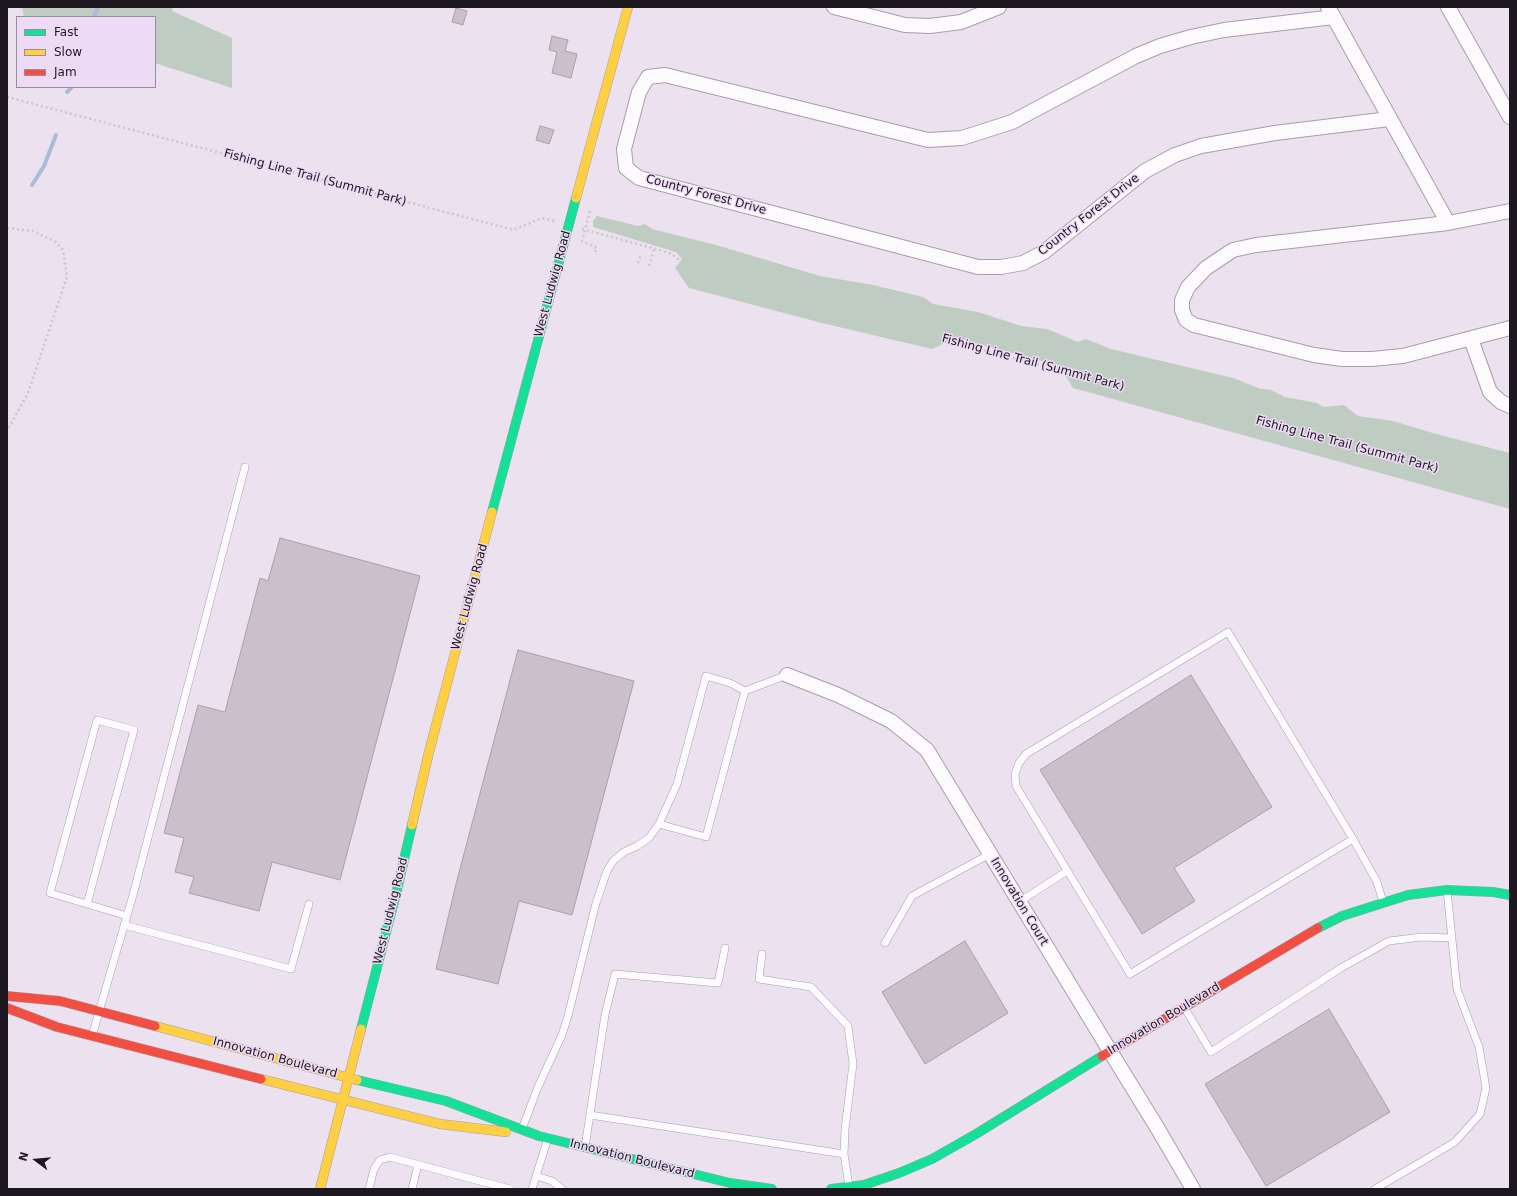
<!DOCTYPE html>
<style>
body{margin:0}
#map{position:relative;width:1517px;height:1196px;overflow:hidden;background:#ebe1ef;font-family:"DejaVu Sans",sans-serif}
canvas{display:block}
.frame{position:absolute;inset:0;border:8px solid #1d1720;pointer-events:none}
.legend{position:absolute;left:16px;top:16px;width:140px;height:72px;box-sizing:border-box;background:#eddbf5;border:1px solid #9a8da0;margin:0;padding:5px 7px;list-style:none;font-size:12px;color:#1d1720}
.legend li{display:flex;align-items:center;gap:8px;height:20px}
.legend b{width:20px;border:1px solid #9a8da0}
.north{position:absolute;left:16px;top:1140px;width:40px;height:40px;-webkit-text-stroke:3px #eddbf5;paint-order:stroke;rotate:286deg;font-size:11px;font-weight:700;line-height:16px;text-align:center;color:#1d1720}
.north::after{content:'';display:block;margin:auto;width:14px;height:18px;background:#1d1720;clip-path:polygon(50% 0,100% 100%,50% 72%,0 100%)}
</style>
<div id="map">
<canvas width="1517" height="1196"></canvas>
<div class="frame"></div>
<ul class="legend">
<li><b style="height:5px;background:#16e098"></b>Fast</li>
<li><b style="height:5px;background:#ffcf43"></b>Slow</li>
<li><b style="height:5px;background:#f24e42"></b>Jam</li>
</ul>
<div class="north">N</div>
</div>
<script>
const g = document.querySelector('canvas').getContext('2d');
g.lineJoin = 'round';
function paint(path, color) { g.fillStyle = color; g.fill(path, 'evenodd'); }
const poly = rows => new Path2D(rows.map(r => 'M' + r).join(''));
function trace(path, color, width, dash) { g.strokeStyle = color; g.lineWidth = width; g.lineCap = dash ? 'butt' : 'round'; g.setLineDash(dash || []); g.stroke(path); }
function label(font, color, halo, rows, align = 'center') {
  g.font = font + ' "DejaVu Sans",sans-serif'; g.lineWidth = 3; g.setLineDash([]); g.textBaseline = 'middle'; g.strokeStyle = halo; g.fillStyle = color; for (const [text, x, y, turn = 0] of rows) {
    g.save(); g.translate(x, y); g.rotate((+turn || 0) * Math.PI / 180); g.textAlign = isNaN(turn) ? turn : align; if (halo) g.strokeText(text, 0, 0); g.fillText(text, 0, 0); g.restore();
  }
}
const green = poly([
 [22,7,173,7,172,11,232,38,232,88,155,63,155,17,24,17],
 [597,216,638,226,645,224,652,229,716,245,820,276,873,285,923,297,933,304,978,312,1021,326,1047,329,1078,342,1086,339,1111,349,1233,378,1261,389,1271,390,1285,397,1317,403,1323,407,1344,405,1358,416,1393,421,1436,434,1510,453,1510,509,1073,388,1060,366,956,338,932,349,822,323,689,288,675,268,682,259,676,252,593,227,593,221]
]);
const stream = poly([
 [94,17,98,7],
 [67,92,72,87],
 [32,185,44,166,56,135]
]);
const building = poly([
 [456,8,467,11,463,25,452,22,456,8],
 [552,36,568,40,565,51,577,54,571,78,552,73,557,52,549,50,552,36],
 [540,126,554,130,549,144,536,140,540,126],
 [280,538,420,576,340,880,272,862,259,911,189,893,194,877,175,872,184,838,164,833,198,705,225,712,260,578,268,581,280,538],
 [518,650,634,681,572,915,519,901,498,984,436,969,456,884,518,650],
 [1191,675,1272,807,1174,868,1195,901,1142,934,1040,770,1191,675],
 [965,941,1008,1013,925,1064,882,992,965,941],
 [1329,1009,1390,1112,1266,1186,1205,1084,1329,1009]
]);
const path = poly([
 [7,97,514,230,542,218,554,221],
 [590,211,582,241,597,248,595,252],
 [7,228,33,231,56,242,63,250,67,277,28,393,7,431],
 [582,229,667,252,675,256,695,276,714,282,709,279,1510,487],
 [638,263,641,253],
 [649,266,654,249]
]);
const lane = poly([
 [659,824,706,837,745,691,787,675],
 [1353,839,1130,974,1022,796,1016,786,1015,774,1019,763,1026,754,1228,632,1353,839,1377,882,1383,902],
 [1019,902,1067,871],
 [87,904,134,730,97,720,50,893,87,904,127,916],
 [124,925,291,969,309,904],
 [885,943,912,896,990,854],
 [762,954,759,979,811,987,848,1026,853,1064,845,1129,844,1154],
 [1184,1007,1211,1052,1341,968,1389,941,1422,937,1452,938],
 [92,1036,133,895,245,467],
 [590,1115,844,1154,849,1186],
 [522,1129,538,1087,562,1035,568,1016,596,903,607,871,613,861,624,852,637,846,649,838,659,824,677,784,706,676,730,683,745,691],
 [585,1147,605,1015,615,974,718,983,725,948],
 [536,1176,552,1181,562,1189],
 [369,1189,374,1169,380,1160,390,1157,510,1189],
 [412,1189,418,1165],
 [532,1189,548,1138],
 [1375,1189,1455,1142,1480,1114,1486,1088,1479,1047,1457,989,1447,890]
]);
const street = poly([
 [834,7,905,25,930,26,961,22,999,7],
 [1328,7,1448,223],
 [1448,7,1510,117],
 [1334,17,1224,30,1191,37,1160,46,1136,56,1012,122,962,138,928,140,665,75,648,77,639,92,624,149,626,168,639,178,978,267,1001,267,1023,263,1044,252,1145,171,1175,155,1201,146,1275,133,1389,119],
 [1510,211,1448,223,1256,245,1233,250,1206,268,1188,287,1182,300,1182,310,1186,320,1194,325,1314,355,1342,359,1372,359,1403,356,1510,328],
 [1471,339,1490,392,1501,402,1510,406],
 [787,675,838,695,891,721,927,750,1110,1051,1158,1129,1193,1189]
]);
const fast = poly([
 [492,512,576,198],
 [1318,928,1342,916,1408,895,1447,890,1493,892,1510,895],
 [361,1029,396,894,412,825],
 [357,1080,446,1101,539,1136,730,1183,772,1189],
 [831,1189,864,1185,899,1173,932,1159,976,1134,1102,1056]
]);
const slow = poly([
 [576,198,628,7],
 [412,825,429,752,492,512],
 [155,1026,357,1080],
 [261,1079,440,1124,506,1132],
 [320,1189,361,1029]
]);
const jam = poly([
 [7,996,60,1001,155,1026],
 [7,1008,57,1027,261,1079],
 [1102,1056,1318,928]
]);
const streetNames = [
 ["Fishing Line Trail (Summit Park)",315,178,15],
 ["Country Forest Drive",706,195,15],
 ["Country Forest Drive",1089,215,-38],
 ["West Ludwig Road",553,284,-75],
 ["Fishing Line Trail (Summit Park)",1033,363,15],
 ["Fishing Line Trail (Summit Park)",1347,445,15],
 ["West Ludwig Road",470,597,-75],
 ["Innovation Court",1019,902,59],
 ["West Ludwig Road",391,911,-76],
 ["Innovation Boulevard",1164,1019,-31],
 ["Innovation Boulevard",275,1058,15],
 ["Innovation Boulevard",632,1159,14]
];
paint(green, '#bfccc2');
trace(stream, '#a8bcd6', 4);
paint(building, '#cbbfca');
trace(building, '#a9a0a9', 1);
trace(lane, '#a69ea9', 8);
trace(street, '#a69ea9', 16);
trace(fast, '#a69ea9', 10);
trace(slow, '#a69ea9', 10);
trace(jam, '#a69ea9', 10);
trace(path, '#cac7cb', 2.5, [2, 3]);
trace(lane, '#fcfafd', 7);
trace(street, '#fcfafd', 14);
trace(fast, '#16e098', 9);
trace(slow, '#ffcf43', 9);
trace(jam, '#f24e42', 9);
label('12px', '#1d1720', '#eddbf5', streetNames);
</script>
